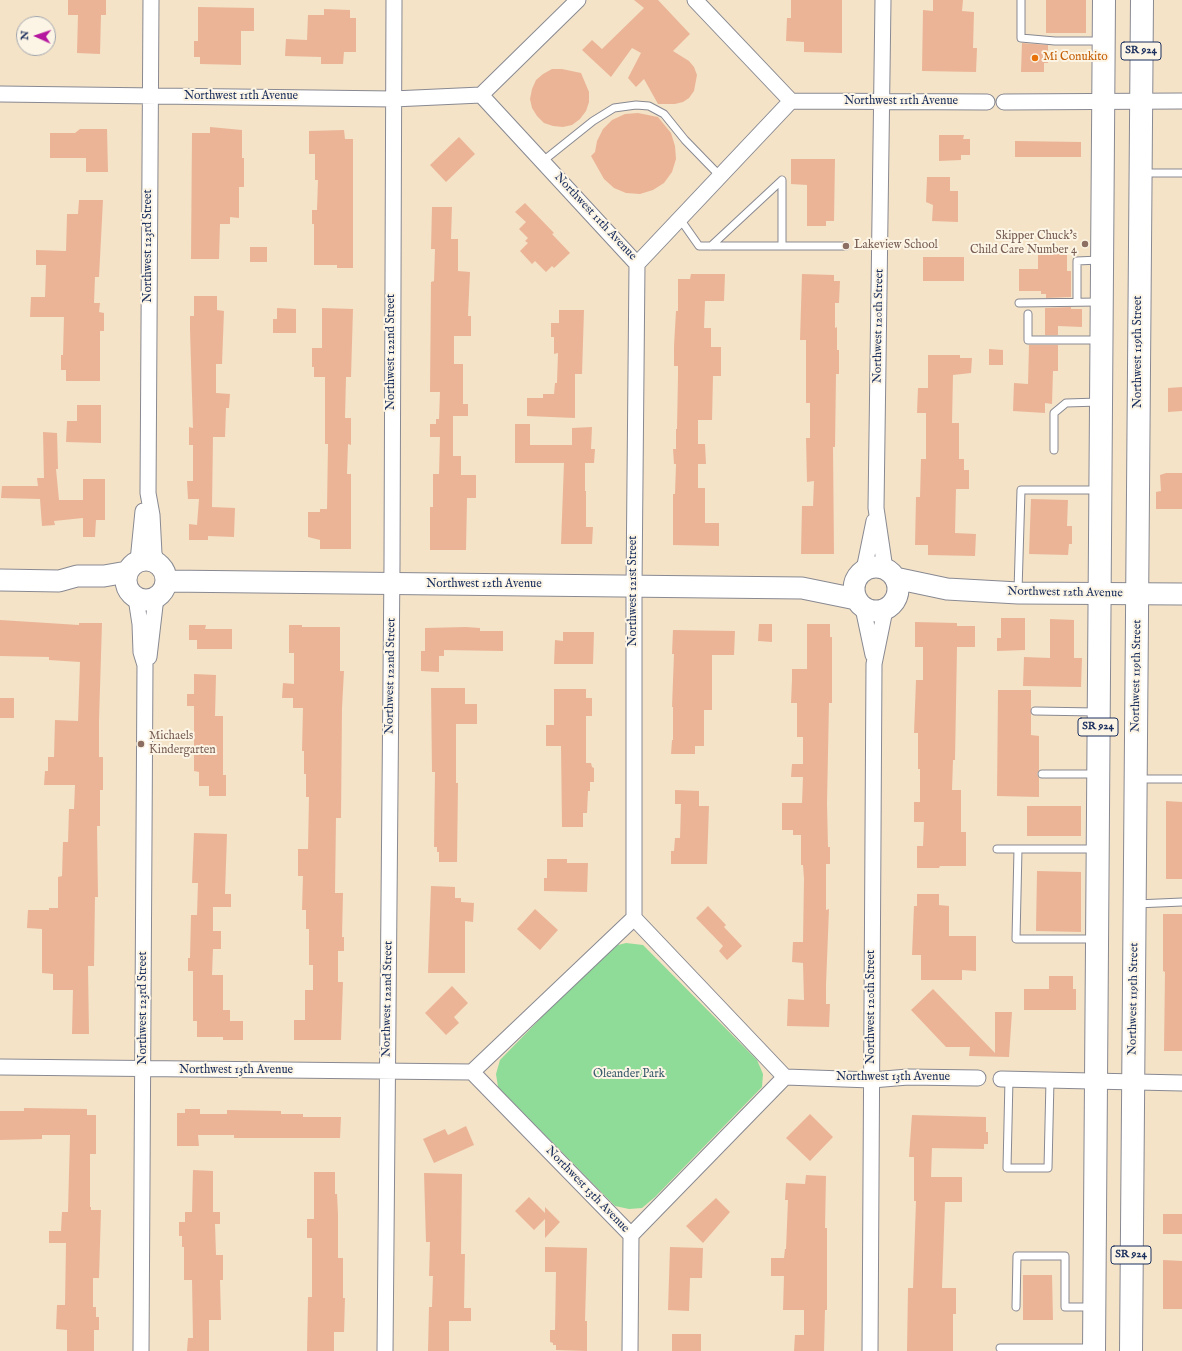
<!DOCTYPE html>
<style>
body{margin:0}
#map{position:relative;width:1182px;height:1351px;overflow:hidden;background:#f4e3c7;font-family:"IM FELL English",serif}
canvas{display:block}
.north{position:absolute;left:16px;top:16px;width:40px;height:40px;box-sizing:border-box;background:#fcf5e5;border:1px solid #a2a6af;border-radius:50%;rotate:273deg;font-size:11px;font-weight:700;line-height:16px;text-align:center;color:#1b2f5e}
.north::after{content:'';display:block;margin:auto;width:14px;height:18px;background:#b5179e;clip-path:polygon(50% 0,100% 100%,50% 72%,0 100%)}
</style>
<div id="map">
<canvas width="1182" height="1351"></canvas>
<div class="north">N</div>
</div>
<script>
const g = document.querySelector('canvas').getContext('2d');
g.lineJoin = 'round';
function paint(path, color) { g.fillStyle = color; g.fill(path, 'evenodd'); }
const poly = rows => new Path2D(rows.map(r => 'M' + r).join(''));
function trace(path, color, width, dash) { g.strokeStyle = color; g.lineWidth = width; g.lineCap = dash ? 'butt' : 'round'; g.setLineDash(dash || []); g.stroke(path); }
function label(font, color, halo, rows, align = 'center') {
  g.font = font + ' "IM FELL English",serif'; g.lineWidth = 4; g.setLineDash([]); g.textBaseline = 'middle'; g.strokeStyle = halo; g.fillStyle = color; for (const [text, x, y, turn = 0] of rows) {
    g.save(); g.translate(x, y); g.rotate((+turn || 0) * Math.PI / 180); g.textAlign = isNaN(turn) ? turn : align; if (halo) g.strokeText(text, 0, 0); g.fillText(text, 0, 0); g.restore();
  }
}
const green = poly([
 [626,943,643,945,757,1060,763,1074,762,1087,655,1197,642,1208,629,1209,615,1206,498,1087,496,1074,500,1060,610,947]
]);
const building = poly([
 [68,0,106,0,106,15,101,15,100,54,77,53,78,15,68,15],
 [634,0,658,0,690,34,673,51,689,61,694,67,697,75,694,91,689,98,683,102,675,104,658,104,644,79,636,87,628,78,641,53,632,48,611,77,582,50,592,40,602,49,644,8],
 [791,0,842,0,842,53,804,52,804,42,786,41,787,18,791,18],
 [933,0,963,0,962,11,974,12,973,48,977,48,976,72,922,71,923,10,933,11],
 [1046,0,1086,0,1086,33,1046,33],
 [198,7,254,8,254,31,241,31,241,65,200,64,200,57,194,57,194,41,198,41],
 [324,9,350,10,350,18,356,18,356,52,344,52,343,64,321,64,321,57,285,56,286,39,307,40,308,15,324,15],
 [1022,43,1048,45,1048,63,1044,63,1044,72,1021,72],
 [552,69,562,69,581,73,589,92,589,102,586,111,580,119,572,125,563,127,553,126,544,123,537,116,532,108,530,99,532,89,536,80,543,74],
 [638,113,658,117,671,133,675,146,676,159,672,172,664,183,653,190,640,194,626,193,614,188,604,179,591,156,595,152,597,141,603,129,612,120,625,114],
 [210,127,242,130,242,158,244,158,244,187,239,187,239,218,230,217,230,224,220,224,219,259,191,259,192,133,210,133],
 [80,129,107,129,108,172,86,172,86,158,50,158,50,133,75,133],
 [344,130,345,139,353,139,353,268,337,268,337,265,314,265,314,224,312,224,312,210,317,210,318,180,315,180,315,154,309,154,309,131],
 [939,135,964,135,963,139,970,139,970,155,961,155,961,160,939,161],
 [459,137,475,154,446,182,430,165],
 [1015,141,1081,142,1081,157,1015,157],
 [791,159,835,159,834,221,826,221,826,226,807,226,807,185,791,184],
 [927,177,950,177,950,191,958,191,958,222,932,221,933,205,926,202],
 [79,200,103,200,99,277,95,277,94,303,100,303,99,312,104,313,104,331,100,331,100,381,66,381,66,370,61,370,61,355,63,355,64,317,30,317,31,297,45,297,46,265,36,265,36,250,66,251,67,214,78,214],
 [525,203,554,233,552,234,570,253,554,268,552,266,546,272,535,261,532,264,520,251,528,243,525,241,528,238,519,229,526,222,515,212],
 [432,207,452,207,451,239,458,239,458,271,470,272,468,316,471,316,471,336,454,336,454,364,463,364,463,404,468,404,468,416,453,416,453,456,461,456,461,475,476,475,476,498,467,498,466,550,430,550,430,507,433,507,433,474,439,474,440,437,430,437,430,424,436,424,436,419,439,419,440,392,430,392,431,282,434,281,435,249,431,249],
 [250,247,267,247,267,262,250,262],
 [1038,249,1067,249,1067,271,1071,271,1071,297,1046,298,1046,294,1041,294,1041,291,1019,291,1019,269,1038,269],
 [923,257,964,257,964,281,923,281],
 [691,274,725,274,724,301,705,301,704,328,711,328,711,347,721,347,721,376,713,376,712,420,698,420,698,444,705,444,706,464,698,464,698,488,705,488,705,523,719,523,719,546,673,545,673,494,675,494,676,464,674,464,673,449,676,449,676,429,677,429,678,376,678,366,674,366,674,346,676,311,678,311,678,279,690,279],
 [802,274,834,275,834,281,840,281,839,303,835,303,835,328,837,327,837,350,839,350,839,374,836,374,835,447,833,447,834,554,801,554,802,506,813,506,814,481,807,482,806,438,810,438,810,403,806,403,806,340,800,340],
 [194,296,217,296,217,310,224,311,222,364,216,364,216,393,230,394,229,408,226,408,225,437,213,437,212,507,235,508,234,537,208,536,208,540,189,540,189,524,197,525,199,499,188,499,187,481,193,481,193,445,189,445,189,427,193,428,190,330,190,316,194,316],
 [1071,307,1071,309,1082,309,1082,327,1058,326,1058,335,1045,335,1045,308],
 [277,308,296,309,296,333,273,333,273,319,277,319],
 [322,308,353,309,351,377,346,377,345,418,351,418,351,445,348,444,347,474,351,474,351,549,320,549,320,540,308,537,308,512,320,512,320,509,327,509,328,444,325,444,325,377,314,377,314,367,312,367,312,348,322,348],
 [559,310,584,310,582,374,575,374,575,418,527,416,527,398,543,398,543,394,554,394,555,383,557,383,558,353,554,354,554,337,551,337,551,323,559,323],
 [1029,345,1058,345,1058,371,1053,371,1052,404,1045,403,1045,413,1013,411,1014,383,1028,384],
 [989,349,1003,350,1003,365,989,365],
 [928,355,960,355,960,358,972,358,971,373,953,375,952,423,959,423,959,459,964,459,964,470,969,470,969,489,956,489,955,533,976,534,975,556,928,555,928,545,915,545,916,497,920,497,921,459,926,459,926,413,917,413,918,388,928,388],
 [1182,387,1182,411,1168,412,1168,388],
 [77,405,101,405,101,443,66,442,67,421,77,421],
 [515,424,530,424,530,445,572,445,572,428,592,427,591,449,595,449,594,463,585,463,585,491,586,491,586,527,593,527,592,544,561,544,564,463,515,463],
 [43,432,57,433,58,469,56,469,59,500,83,500,83,479,105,479,105,520,96,520,95,537,83,537,83,518,54,521,55,525,42,526,40,499,1,498,2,486,38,486,37,478,44,478],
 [1166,473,1182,473,1182,509,1156,509,1156,492,1161,491,1160,475],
 [1031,499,1068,500,1067,526,1072,526,1072,544,1069,544,1068,555,1029,554],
 [1001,618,1025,618,1025,650,997,651,997,638,1001,638],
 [1050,619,1074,620,1074,658,1082,658,1081,687,1023,686,1024,657,1050,658],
 [0,620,79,625,79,623,102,623,99,721,99,757,103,757,103,790,100,790,100,826,97,826,98,897,95,897,94,966,88,966,89,1034,72,1034,73,990,53,990,53,974,42,973,42,929,27,928,28,910,49,910,49,908,58,908,58,877,62,876,63,842,68,842,69,809,74,809,75,785,44,785,45,771,48,771,48,757,54,757,55,720,78,721,80,662,49,660,49,657,0,656],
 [915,622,957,623,957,626,975,626,975,647,957,647,955,760,953,760,952,790,961,790,961,832,966,832,966,866,940,866,939,868,917,868,917,846,923,846,924,822,914,822,914,802,920,802,920,769,918,769,918,733,914,733,916,680,923,680,923,647,915,647],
 [759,624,772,624,772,642,758,641],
 [807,624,830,624,830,637,832,637,832,703,829,703,827,803,828,847,830,847,830,864,826,864,826,910,829,909,826,985,826,1004,830,1004,829,1027,787,1026,788,999,804,1000,803,963,792,962,793,942,803,942,804,879,803,865,801,865,801,835,793,835,793,830,782,830,782,803,802,803,803,777,791,777,792,764,803,764,803,737,797,737,797,703,791,703,792,680,792,669,807,669],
 [189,625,206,625,205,629,232,629,232,649,197,649,197,640,189,640],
 [289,625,302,625,302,627,340,627,340,671,344,671,342,708,341,818,336,818,335,893,343,893,342,937,344,937,344,951,338,951,338,982,343,982,341,1040,294,1040,294,1020,305,1020,305,990,313,990,313,965,309,965,309,929,306,929,306,910,302,910,303,876,298,876,298,849,308,849,309,797,306,797,306,774,304,774,304,751,302,751,303,708,293,708,293,698,282,698,283,683,294,684,294,653,289,653],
 [466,627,480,628,480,631,503,631,503,651,444,650,444,656,439,656,439,672,421,671,421,651,425,651,425,628],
 [673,630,735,631,734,655,712,655,712,710,704,710,704,746,695,746,695,754,671,754,672,740,673,740,673,707,672,707,674,654,672,654],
 [563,632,594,632,593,664,554,664,555,640,563,641],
 [194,674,216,675,215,716,223,716,223,775,226,775,226,796,209,796,209,786,199,786,199,772,194,771,194,706,187,706,187,694,194,694],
 [431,688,465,688,465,704,477,704,477,724,456,724,456,783,458,783,457,862,439,862,439,852,437,852,437,847,434,847,435,772,432,772],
 [554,689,586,689,586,698,592,698,592,716,586,716,586,763,591,763,592,767,594,768,594,782,590,782,590,791,588,791,587,813,583,813,583,827,562,827,561,746,546,746,546,725,554,725],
 [998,690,1031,690,1031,735,1039,736,1039,770,1037,774,1039,778,1039,797,997,796],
 [0,698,14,698,14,718,0,718],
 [675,790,699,791,699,806,709,806,707,864,671,864,671,851,674,851,675,838,680,838,681,804,675,804],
 [1166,801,1182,802,1182,879,1166,879],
 [1027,806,1081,806,1081,836,1027,836],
 [194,833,227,834,225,894,231,894,231,907,213,907,213,931,221,931,221,949,213,949,212,975,223,975,223,1010,230,1010,230,1021,243,1021,243,1040,223,1040,223,1037,197,1037,197,1021,193,1021,193,971,188,971,188,958,190,958,191,915,197,915,198,883,192,883],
 [547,859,567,859,567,863,588,863,587,892,544,891,544,878,547,878],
 [1037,871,1081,872,1081,932,1036,931],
 [431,886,455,887,455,898,461,898,461,902,474,903,473,922,465,921,465,973,428,973],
 [917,894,939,894,939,905,949,906,949,936,976,936,976,971,962,970,962,980,921,980,921,955,912,955,914,906,917,906],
 [708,906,726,925,724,927,742,946,727,960,719,951,723,946,696,918],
 [535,909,558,930,540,950,517,929],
 [1163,914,1182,914,1182,1051,1164,1051,1165,972,1163,971],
 [1049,976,1073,976,1073,989,1076,989,1076,1010,1024,1010,1024,989,1049,989],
 [452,986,468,1003,454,1017,459,1023,446,1035,425,1013],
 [933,989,995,1053,995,1012,1012,1012,1009,1057,969,1056,970,1047,946,1047,911,1010],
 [24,1108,87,1109,87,1115,96,1115,96,1154,90,1154,90,1207,91,1207,91,1210,101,1210,99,1278,93,1278,93,1307,96,1307,96,1317,99,1317,99,1330,94,1330,94,1351,67,1351,67,1330,56,1329,57,1305,65,1305,66,1243,49,1243,49,1231,61,1231,62,1212,68,1212,70,1135,42,1135,42,1139,0,1140,0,1111,24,1111],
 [185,1109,200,1109,200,1114,227,1114,227,1110,281,1111,281,1114,303,1114,303,1117,341,1117,340,1138,234,1138,234,1135,198,1135,199,1146,177,1146,177,1113,185,1113],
 [810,1114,833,1137,810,1161,786,1138],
 [912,1115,986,1117,986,1132,988,1132,988,1144,984,1144,984,1149,932,1148,931,1177,962,1177,962,1202,945,1202,942,1288,956,1288,956,1314,953,1314,953,1351,907,1351,908,1288,913,1288,916,1201,914,1201,914,1157,909,1157],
 [466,1126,474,1145,434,1163,423,1139,445,1129,448,1135],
 [193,1170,213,1171,213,1212,220,1212,220,1224,215,1224,216,1255,223,1255,223,1280,220,1280,221,1320,209,1320,209,1351,187,1351,188,1338,193,1338,192,1280,184,1280,184,1247,182,1247,182,1236,179,1236,179,1222,185,1222,185,1212,192,1212],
 [314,1172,335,1172,335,1194,337,1194,338,1214,338,1258,343,1258,343,1298,345,1298,344,1332,334,1332,334,1351,307,1351,308,1297,312,1297,312,1238,307,1238,307,1219,314,1219],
 [424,1173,462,1174,461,1254,465,1254,464,1308,471,1308,471,1321,449,1321,449,1351,428,1351,429,1307,432,1307,433,1276,429,1276,430,1242,426,1242],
 [806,1175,826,1176,825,1228,827,1228,827,1310,825,1310,824,1351,794,1351,795,1335,804,1335,804,1310,783,1310,784,1276,771,1276,771,1258,784,1258,785,1249,786,1249,788,1200,785,1200,786,1183,805,1184],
 [529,1197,545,1213,545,1207,560,1222,545,1238,545,1219,534,1230,515,1211],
 [716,1198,730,1212,703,1243,686,1226],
 [1163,1214,1182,1214,1182,1234,1163,1234],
 [545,1247,587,1248,585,1321,587,1321,587,1351,556,1350,556,1345,553,1345,553,1343,550,1342,550,1330,555,1330,556,1272,545,1272],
 [670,1247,703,1248,702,1278,690,1278,689,1311,668,1310],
 [1163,1260,1182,1261,1182,1309,1163,1309],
 [1023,1275,1052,1275,1053,1320,1023,1320],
 [672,1334,701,1334,701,1351,672,1351]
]);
const lane = poly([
 [1021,0,1021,38,1055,41,1101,41],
 [543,161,593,121,614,108,636,105,649,106,664,114,685,140,720,176],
 [1143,173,1182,173],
 [680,219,699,246,846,246],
 [711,246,782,180,782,246],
 [1077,302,1077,261,1099,260],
 [1019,303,1099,302],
 [1028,314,1028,340,1098,340],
 [1054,450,1054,413,1066,403,1099,402],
 [1018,591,1021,490,1097,490],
 [1035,711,1096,712],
 [1042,774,1095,774],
 [1138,779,1182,779],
 [997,849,1096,849],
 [1018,849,1016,939,1094,939],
 [1136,904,1182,902],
 [1009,1079,1007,1168,1048,1168,1050,1080],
 [1016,1307,1017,1256,1065,1256,1065,1307,1092,1307],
 [1000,1348,1091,1348]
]);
const street = poly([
 [151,0,148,493,152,515,154,554,159,566],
 [695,0,791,101,987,102],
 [883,0,876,508,885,569],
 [0,94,393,99,481,95,578,0],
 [481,95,637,264],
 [1004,102,1182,101],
 [637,264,791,101],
 [138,561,143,511],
 [864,570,874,521],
 [136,598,140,624,141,652,145,665,141,1351],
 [863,608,873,655],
 [149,657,156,597],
 [634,918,634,586,637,264],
 [634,918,785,1077,872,1080,908,1077,978,1078],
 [0,1067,472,1072,634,918],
 [472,1072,631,1235],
 [1001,1079,1182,1083],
 [631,1235,785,1077],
 [385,1351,392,564,394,0],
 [630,1351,631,1235],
 [870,1351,874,664,885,610]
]);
const secondary = poly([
 '126 580a20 20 0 1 1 40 0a20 20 0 1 1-40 0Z',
 '854 589a22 22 0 1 1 44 0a22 22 0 1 1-44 0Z',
 [895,578,947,589,1018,593,1182,594],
 [0,580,59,581,77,576,104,576,127,572],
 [166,581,802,588,856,599]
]);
const highway = poly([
 [1094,1351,1104,0],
 [1131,1351,1142,0]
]);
const markers = [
 [1035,58,4,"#e8710a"],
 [1085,244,4,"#8d6e63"],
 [846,246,4,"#8d6e63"],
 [141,744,4,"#8d6e63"]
];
const shields = [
 [1141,51,40],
 [1098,727,40],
 [1131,1255,40]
];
const shieldNames = [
 ["SR 924",1141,51],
 ["SR 924",1098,727],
 ["SR 924",1131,1255]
];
const foodNames = [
 ["Mi Conukito",1043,58]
];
const streetNames = [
 ["Northwest 11th Avenue",241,97],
 ["Northwest 11th Avenue",901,102],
 ["Northwest 11th Avenue",595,217,47],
 ["Northwest 123rd Street",149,246,-90],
 ["Northwest 120th Street",879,326,-89],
 ["Northwest 122nd Street",392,352,-90],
 ["Northwest 119th Street",1139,352,-90],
 ["Northwest 12th Avenue",484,585],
 ["Northwest 121st Street",634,591,-90],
 ["Northwest 12th Avenue",1065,593,1],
 ["Northwest 122nd Street",391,676,-89],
 ["Northwest 119th Street",1137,676,-89],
 ["Northwest 122nd Street",388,999,-89],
 ["Northwest 119th Street",1134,999,-89],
 ["Northwest 120th Street",872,1007,-90],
 ["Northwest 123rd Street",144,1008,-90],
 ["Northwest 13th Avenue",236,1071],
 ["Northwest 13th Avenue",893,1078],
 ["Northwest 13th Avenue",587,1190,46]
];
const educationNames = [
 ["Skipper Chuck's",1077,237,"right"],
 ["Child Care Number 4",1077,251,"right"],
 ["Lakeview School",854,246],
 ["Michaels",149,737],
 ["Kindergarten",149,751]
];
const parkNames = [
 ["Oleander Park",629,1075]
];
paint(green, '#8fdb98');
paint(building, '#ebb497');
trace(lane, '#888992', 9);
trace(street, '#888992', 17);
trace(secondary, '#888992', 23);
trace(highway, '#888992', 24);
trace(lane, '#fff', 7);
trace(street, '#fff', 15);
trace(secondary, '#fff', 21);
trace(highway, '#fff', 22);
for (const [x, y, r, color] of markers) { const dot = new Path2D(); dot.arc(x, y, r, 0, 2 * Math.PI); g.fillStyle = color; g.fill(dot); trace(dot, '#fcf5e5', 1.5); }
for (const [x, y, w] of shields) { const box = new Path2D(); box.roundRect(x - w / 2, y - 9, w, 18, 3); g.fillStyle = '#fcf5e5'; g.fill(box); trace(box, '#1b2f5e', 1); }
label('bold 11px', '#1b2f5e', null, shieldNames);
label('12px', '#c56008', '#fcf5e5', foodNames, 'left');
label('12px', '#1b2f5e', '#fcf5e5', streetNames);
label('12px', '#785e54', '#fcf5e5', educationNames, 'left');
label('12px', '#385a6c', '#fcf5e5', parkNames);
</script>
